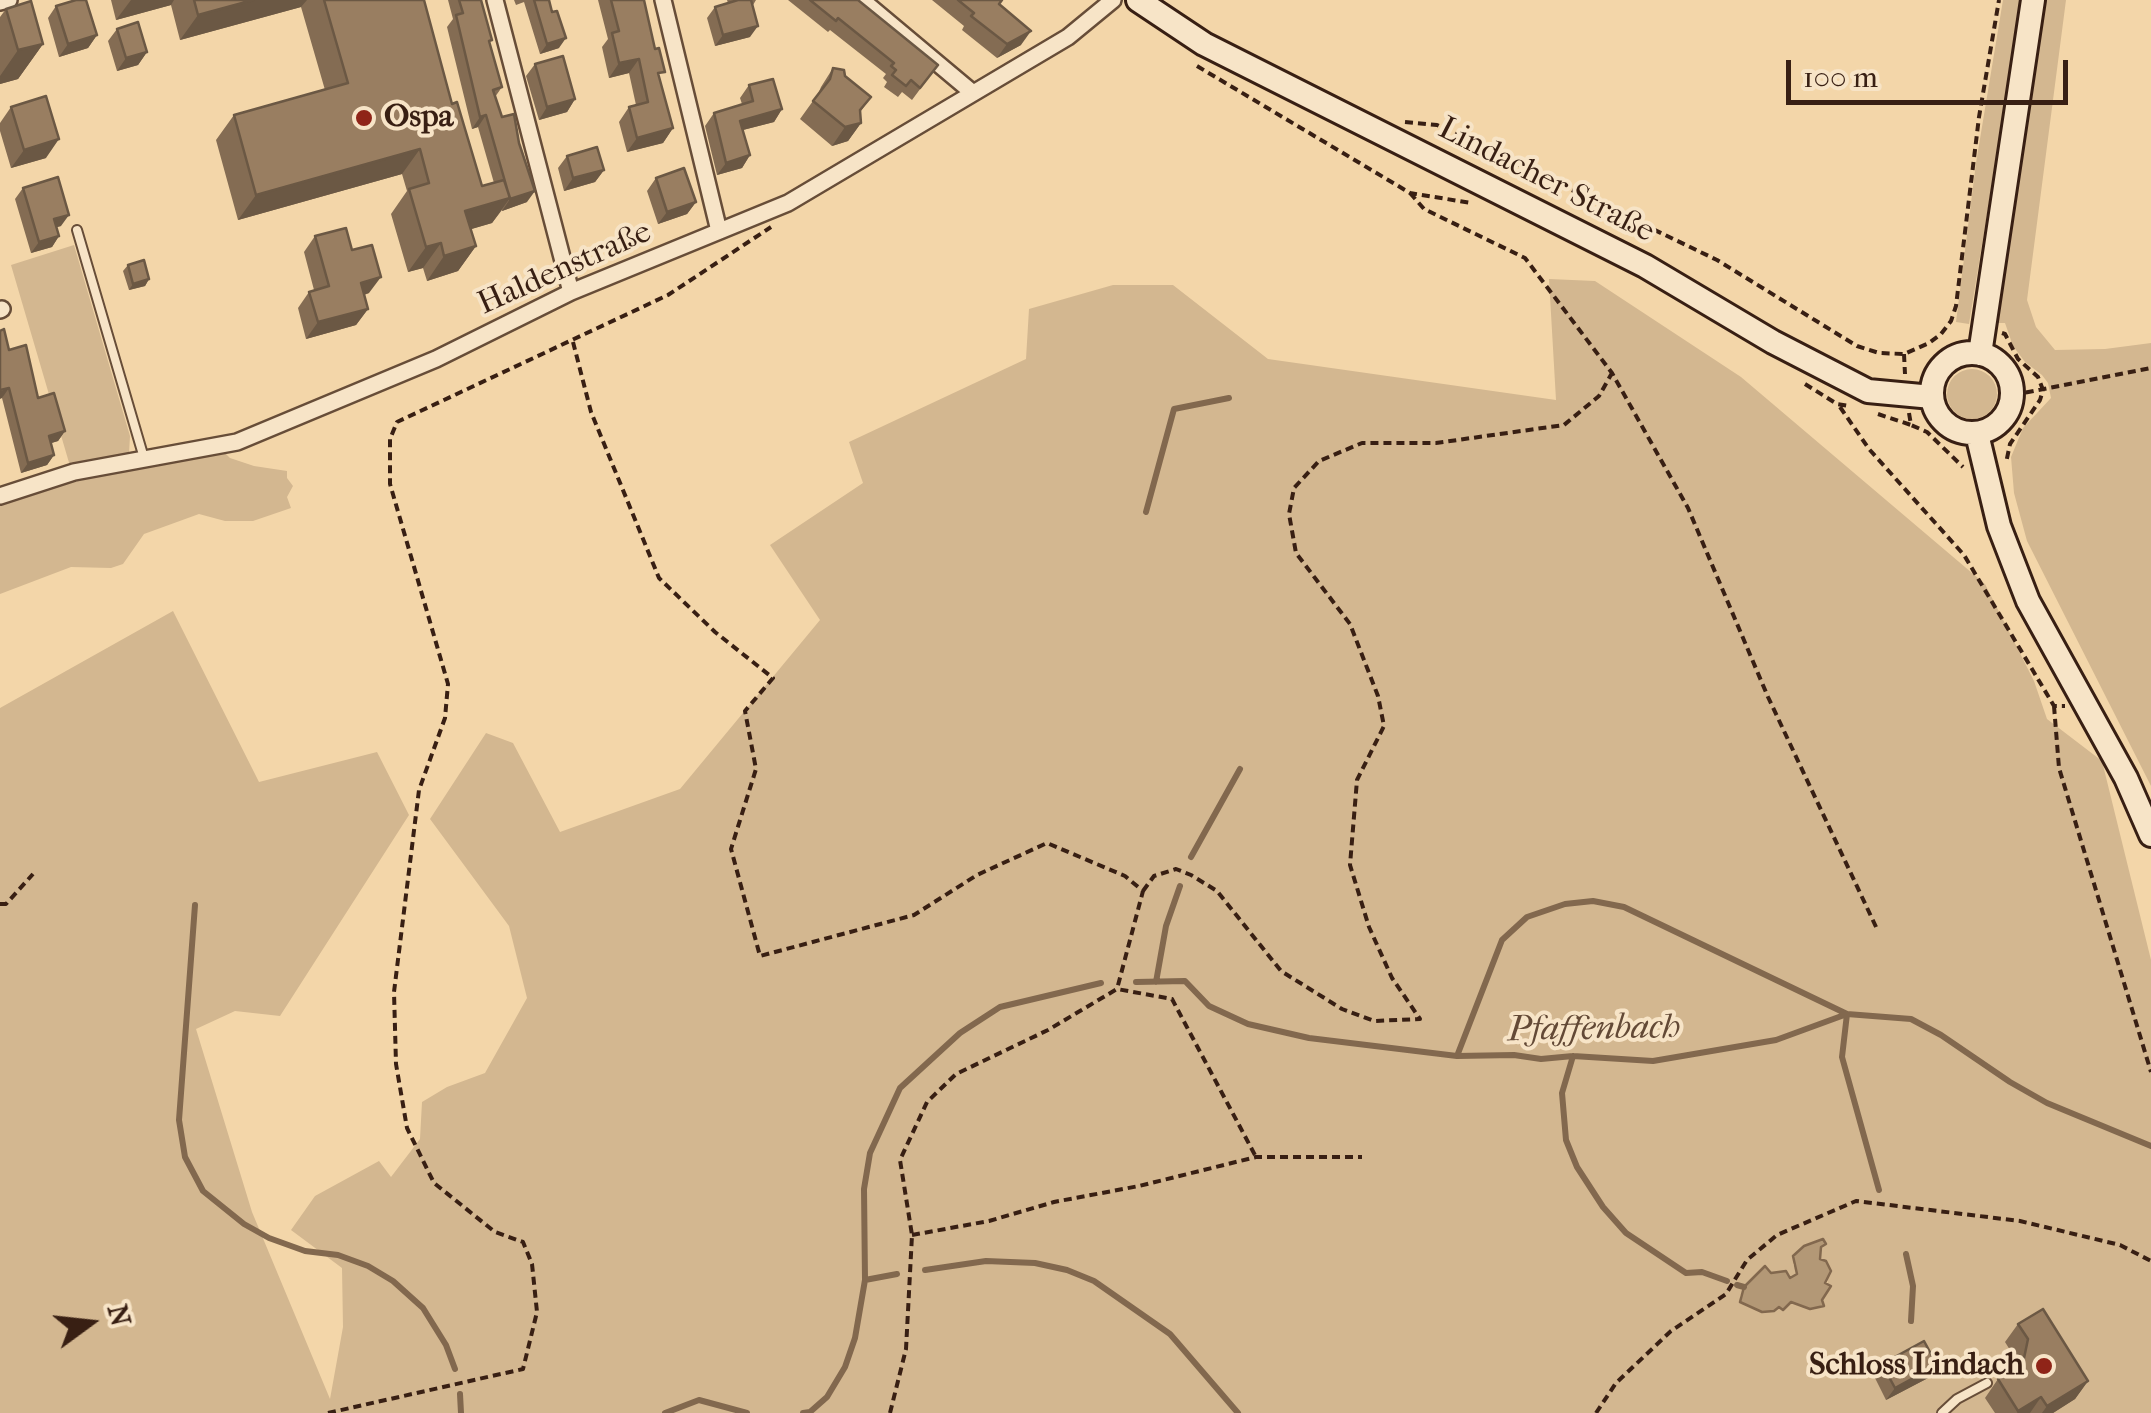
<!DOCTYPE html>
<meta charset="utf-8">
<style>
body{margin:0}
#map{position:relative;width:2151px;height:1413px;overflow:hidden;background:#f3d6a9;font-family:"IM FELL French Canon",serif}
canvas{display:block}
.north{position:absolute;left:40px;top:1273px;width:100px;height:100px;-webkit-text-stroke:8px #f7e4c7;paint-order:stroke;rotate:75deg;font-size:28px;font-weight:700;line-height:40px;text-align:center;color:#381f13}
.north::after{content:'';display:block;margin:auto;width:35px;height:45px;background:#381f13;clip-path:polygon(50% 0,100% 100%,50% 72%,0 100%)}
.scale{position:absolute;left:1786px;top:60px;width:282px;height:45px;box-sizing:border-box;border:5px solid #381f13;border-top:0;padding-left:12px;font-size:30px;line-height:35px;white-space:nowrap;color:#381f13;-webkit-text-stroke:8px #f7e4c7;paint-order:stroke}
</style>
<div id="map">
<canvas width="2151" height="1413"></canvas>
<div class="north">N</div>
<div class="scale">100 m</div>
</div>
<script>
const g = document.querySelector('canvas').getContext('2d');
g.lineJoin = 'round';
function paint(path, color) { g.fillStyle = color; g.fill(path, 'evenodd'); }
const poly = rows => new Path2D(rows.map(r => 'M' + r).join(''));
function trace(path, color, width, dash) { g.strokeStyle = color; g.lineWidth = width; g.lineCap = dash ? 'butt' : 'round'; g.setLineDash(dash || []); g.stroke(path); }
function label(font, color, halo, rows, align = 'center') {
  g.font = font + ' "IM FELL French Canon",serif'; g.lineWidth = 8; g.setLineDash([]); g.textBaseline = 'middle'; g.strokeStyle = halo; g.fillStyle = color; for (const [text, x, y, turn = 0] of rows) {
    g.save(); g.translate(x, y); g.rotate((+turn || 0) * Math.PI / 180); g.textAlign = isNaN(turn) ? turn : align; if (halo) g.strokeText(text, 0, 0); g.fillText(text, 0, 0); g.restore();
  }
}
const green = poly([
 [2003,0,2022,0,1969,324,1956,322,1976,163],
 [2039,0,2066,0,2027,300,2036,327,2055,350,2105,349,2151,343,2151,786,2027,541,2014,493,2011,457,2023,428,2051,398,2048,383,2042,375,2025,362,2013,346,2005,323,1998,323,2007,208],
 [74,245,130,436,129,454,70,466,11,265],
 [1549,279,1595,281,1741,377,1985,584,2034,681,2047,719,2102,761,2151,960,2151,1413,0,1413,0,708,173,611,259,782,377,752,409,815,280,1016,235,1011,196,1029,252,1212,330,1399,343,1327,342,1268,291,1230,315,1196,379,1161,391,1177,420,1139,422,1102,447,1087,485,1073,527,998,509,926,430,819,486,733,513,743,560,832,680,789,820,620,770,545,863,483,849,442,1026,359,1029,309,1113,285,1173,285,1268,359,1556,400],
 [1823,1239,1819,1259,1828,1273,1827,1291,1822,1300,1810,1309,1791,1302,1779,1307,1740,1297,1744,1287,1765,1266,1770,1273,1789,1278,1798,1274,1793,1264],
 '1947 394a25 25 0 1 1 50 0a25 25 0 1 1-50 0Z',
 [223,451,230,458,254,466,287,471,287,478,293,486,287,497,291,508,253,521,225,521,199,514,144,534,123,564,111,568,71,567,0,594,0,504,70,482]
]);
const water = poly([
 [1823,1239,1826,1244,1821,1247,1820,1259,1826,1261,1831,1271,1825,1283,1831,1286,1822,1300,1824,1306,1810,1309,1791,1302,1783,1310,1779,1307,1774,1311,1762,1312,1740,1302,1744,1287,1765,1266,1771,1273,1786,1271,1790,1278,1797,1274,1793,1256,1804,1246,1823,1239]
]);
const stream = poly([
 [1146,512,1174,409,1229,398],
 [1191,857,1240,769],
 [195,905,179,1120,185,1157,203,1191,244,1224,269,1238,305,1251,338,1255,368,1266,393,1281,423,1308,446,1345,455,1369],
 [1136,982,1185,981,1209,1006,1248,1024,1309,1038,1457,1056,1514,1055,1541,1059,1573,1056,1653,1061,1776,1040,1847,1014,1911,1019,1941,1035,2010,1082,2047,1103,2151,1146],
 [1156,982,1166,926,1180,886],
 [1457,1056,1502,940,1527,917,1565,904,1593,901,1624,907,1847,1014,1842,1057,1879,1190],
 [1573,1056,1562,1093,1566,1140,1577,1167,1603,1207,1626,1233,1686,1273,1702,1272,1727,1281],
 [1906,1254,1913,1286,1911,1321],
 [925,1270,986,1261,1035,1263,1067,1270,1094,1281,1170,1334,1238,1413],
 [865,1280,897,1274],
 [1737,1285,1744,1287],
 [460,1394,461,1413],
 [665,1413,699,1400,747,1413],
 [803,1413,810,1412,827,1397,845,1367,855,1338,865,1280,864,1189,870,1153,900,1088,960,1033,1000,1007,1101,983]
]);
const path = poly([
 [1197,66,1410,193,1471,203],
 [1405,122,1437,125,1717,260,1857,346,1879,353,1904,354,1929,343,1941,334,1951,321,1956,306,1979,117,1999,0],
 [1410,193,1424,209,1525,258,1612,373,1688,508,1768,697,1877,929],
 [2002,333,2005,334,2018,359,2038,377,2043,390,2040,400,2010,444,2006,463],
 [573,342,591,412,659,578,715,632,773,678,745,711,756,769,731,849,760,956,914,915,977,875,1047,843,1125,876,1143,891,1117,989],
 [1904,354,1905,374],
 [1805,384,1837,404,1849,406],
 [2013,395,2151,368],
 [1840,407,1869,449,1964,555,2054,706,2065,706],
 [1909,413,1911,425,1927,432,1963,467],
 [1878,414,1911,425],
 [2054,706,2059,768,2151,1072],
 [1143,891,1154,876,1176,869,1191,875,1217,891,1281,971,1342,1009,1374,1021,1420,1019,1392,978,1369,927,1350,865,1357,780,1384,726,1378,696,1350,624,1296,553,1289,514,1294,488,1319,461,1362,443,1436,443,1564,425,1599,396,1612,373],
 [0,904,6,904,33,874],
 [912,1235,989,1221,1054,1202,1139,1186,1256,1157,1362,1157],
 [328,1413,523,1369,537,1312,532,1264,523,1242,495,1232,434,1183,407,1128,396,1064,394,992,419,790,445,718,448,684,390,484,390,439,397,422,668,295,771,227],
 [890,1413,906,1349,912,1235,900,1160,927,1102,956,1074,1048,1030,1117,989,1172,999,1256,1157],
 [1596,1413,1616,1383,1671,1331,1726,1294,1747,1260,1777,1235,1856,1201,2020,1221,2120,1245,2151,1261]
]);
const lane = poly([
 [77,230,144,458],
 [1942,1413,1957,1399,1987,1383]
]);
const street = poly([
 [495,0,571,292],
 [663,0,719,231],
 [862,0,973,93],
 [0,2,9,0],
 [0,310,2,309],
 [0,496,74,472,237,442,436,359,571,292,788,203,1068,37,1113,0]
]);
const secondary = poly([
 [1138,0,1204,44,1645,266,1773,342,1868,391,1932,397],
 '1932 393a40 40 0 1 1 80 0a40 40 0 1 1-80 0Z',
 [1980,354,2033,0],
 [1977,434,1999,526,2028,601,2126,778,2151,835]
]);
const wall = poly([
 [111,0,424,0,452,104,482,186,494,183,478,127,472,129,447,27,453,19,448,0,481,0,490,44,502,87,495,97,527,202,502,211,502,210,492,223,471,229,476,246,458,271,427,281,423,268,408,272,391,214,407,191,402,174,238,220,216,140,234,115,325,90,301,7,180,40,171,5,116,20],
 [514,0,549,0,559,48,540,54,524,2,516,5],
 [598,0,644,0,659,79,673,128,663,143,627,152,619,122,629,107,636,105,629,73,609,78,602,47,608,39],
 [727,0,756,0,753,5,750,37,715,46,707,18,715,7,728,3],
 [788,0,858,0,938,65,912,100,902,92,898,97,884,87,887,82,883,78,886,74,830,30,828,32],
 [932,0,1003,0,999,5,1021,45,997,58,962,30,964,26],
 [56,6,97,35,88,48,59,57,48,18],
 [6,9,43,44,18,79,0,84,0,17],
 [117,29,147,52,138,65,117,71,108,41],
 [535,64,575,99,567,112,539,120,526,76],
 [833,68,845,76,860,112,861,123,848,141,832,146,800,119,818,94,821,87],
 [749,85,782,109,774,122,743,130,750,155,742,168,717,175,705,126,714,113,742,104,740,98],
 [11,107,46,158,11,168,0,131,0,123],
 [567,156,604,170,595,182,564,191,558,168],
 [656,178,696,202,687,214,658,224,647,191],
 [23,188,61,226,57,227,59,236,52,247,31,253,15,199],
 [315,236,352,250,369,293,364,295,368,309,356,325,306,339,298,308,309,292,314,290,304,252],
 [128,265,149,279,145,286,129,290,123,271],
 [9,350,38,398,65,431,58,441,51,443,54,455,47,465,21,473,2,398],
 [2018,1324,2088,1381,2075,1399,2053,1413,1995,1413,1985,1398,1998,1379,2012,1370,2015,1358,2005,1342],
 [1882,1364,1937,1365,1928,1378,1886,1400,1874,1376]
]);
const shadedWall = poly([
 [131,0,174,0,171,5,116,20],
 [253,0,307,0,301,7,180,40,198,15],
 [758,26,750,37,715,46,723,35],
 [1031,31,1021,45,997,58,1007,44],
 [97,35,88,48,59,57,68,44],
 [566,38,559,48,540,54,547,44],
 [43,44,18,79,0,84,0,76,18,50],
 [147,52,138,65,117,71,126,58],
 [639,59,629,73,609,78,619,63],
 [871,97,858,115,861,123,848,141,832,146,845,127],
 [575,99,567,112,539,120,547,107],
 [782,109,774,122,731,133,740,121],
 [486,115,478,127,472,129,480,117],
 [673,128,663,143,627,152,637,138],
 [59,139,46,158,11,168,24,150],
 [420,149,402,174,238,220,256,195],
 [750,155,742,168,717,175,726,163],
 [604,170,595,182,564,191,573,178],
 [535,191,527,202,502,211,510,199],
 [510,198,492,223,448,236,465,211],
 [696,202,687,214,658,224,667,212],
 [69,215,61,226,46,230,54,219],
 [59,236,52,247,31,253,39,242],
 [441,243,423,268,408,272,426,247],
 [476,246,458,271,427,281,444,256],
 [381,277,369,293,349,299,361,283],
 [149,279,145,286,129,290,133,284],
 [368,309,356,325,306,339,318,322],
 [9,388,2,398,0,399,0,391],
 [65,431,58,441,42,446,49,436],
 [54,455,47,465,21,473,28,463],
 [1937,1365,1928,1378,1886,1400,1895,1388],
 [2088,1381,2075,1399,2053,1413,2042,1413,2047,1406],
 [2041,1397,2030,1413,2017,1413,2018,1411]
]);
const building = poly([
 [76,0,86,0,97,35,68,44,56,6,76,0],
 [194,0,253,0,198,15,194,0],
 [324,0,424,0,452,104,457,102,482,186,504,180,510,198,465,211,476,246,444,256,441,243,426,247,409,189,429,183,420,149,256,195,234,115,348,83,324,0],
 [459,0,481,0,492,40,489,41,502,87,493,90,502,117,514,114,519,143,535,191,510,199,486,115,480,117,456,15,463,13,459,0],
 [534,0,549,0,552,12,557,11,566,38,547,44,534,0],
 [611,0,644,0,655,49,659,48,665,72,658,73,673,128,637,138,629,107,648,102,639,59,619,63,612,33,619,31,611,0],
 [738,0,751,0,758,26,723,35,715,7,738,0],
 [810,0,858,0,938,65,920,88,911,80,906,86,892,75,896,70,891,66,894,63,838,18,836,21,810,0],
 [958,0,1002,0,999,4,1031,31,1007,44,971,16,974,13,958,0],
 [31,1,43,44,18,50,6,9,31,1],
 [138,22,147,52,126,58,117,29,138,22],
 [563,56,575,99,547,107,535,64,563,56],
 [833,68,844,70,845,76,871,97,860,110,861,123,845,127,813,101,830,79,833,68],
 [773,79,782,109,740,121,750,155,726,163,714,113,753,101,749,85,773,79],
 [46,96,59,139,24,150,11,107,46,96],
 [597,147,604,170,573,178,567,156,597,147],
 [684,168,696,202,667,212,656,178,684,168],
 [58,177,69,215,54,219,59,236,39,242,23,188,58,177],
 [346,228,352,250,372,245,381,277,361,283,368,309,318,322,309,292,329,286,315,236,346,228],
 [144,260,149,279,133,284,128,265,144,260],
 [4,329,9,350,26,345,38,398,54,393,65,431,49,436,54,455,28,463,9,388,0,390,0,331,4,329],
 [2043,1309,2088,1381,2047,1406,2041,1397,2018,1411,1998,1379,2023,1363,2028,1339,2018,1324,2043,1309],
 [1924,1341,1937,1365,1895,1388,1882,1364,1924,1341]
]);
const markers = [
 [364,118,10,"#8f2418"],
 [2044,1366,10,"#8f2418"]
];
const poiNames = [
 ["Ospa",384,118],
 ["Schloss Lindach",2024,1366,"right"]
];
const streetNames = [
 ["Lindacher Straße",1546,181,27],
 ["Haldenstraße",565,269,-24]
];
const waterNames = [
 ["Pfaffenbach",1594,1030,-1]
];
paint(green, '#d3b790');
paint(water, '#b39876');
trace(water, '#82684e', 2.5);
trace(stream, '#82684e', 6);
trace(lane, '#674d38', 12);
trace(street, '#674d38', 20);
trace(secondary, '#381f13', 28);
trace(path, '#381f13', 4, [8, 5]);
trace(lane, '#f7e4c7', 8);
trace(street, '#f7e4c7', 15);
trace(secondary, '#f7e4c7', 22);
paint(wall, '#846c53');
paint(shadedWall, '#6b5844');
paint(building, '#997e61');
trace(building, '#6b5844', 2.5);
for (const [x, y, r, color] of markers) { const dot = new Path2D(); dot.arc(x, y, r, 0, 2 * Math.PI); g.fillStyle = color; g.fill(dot); trace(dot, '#f7e4c7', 4); }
label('bold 32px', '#381f13', '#f7e4c7', poiNames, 'left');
label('32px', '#381f13', '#f7e4c7', streetNames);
label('italic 35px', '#634936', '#f7e4c7', waterNames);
</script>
